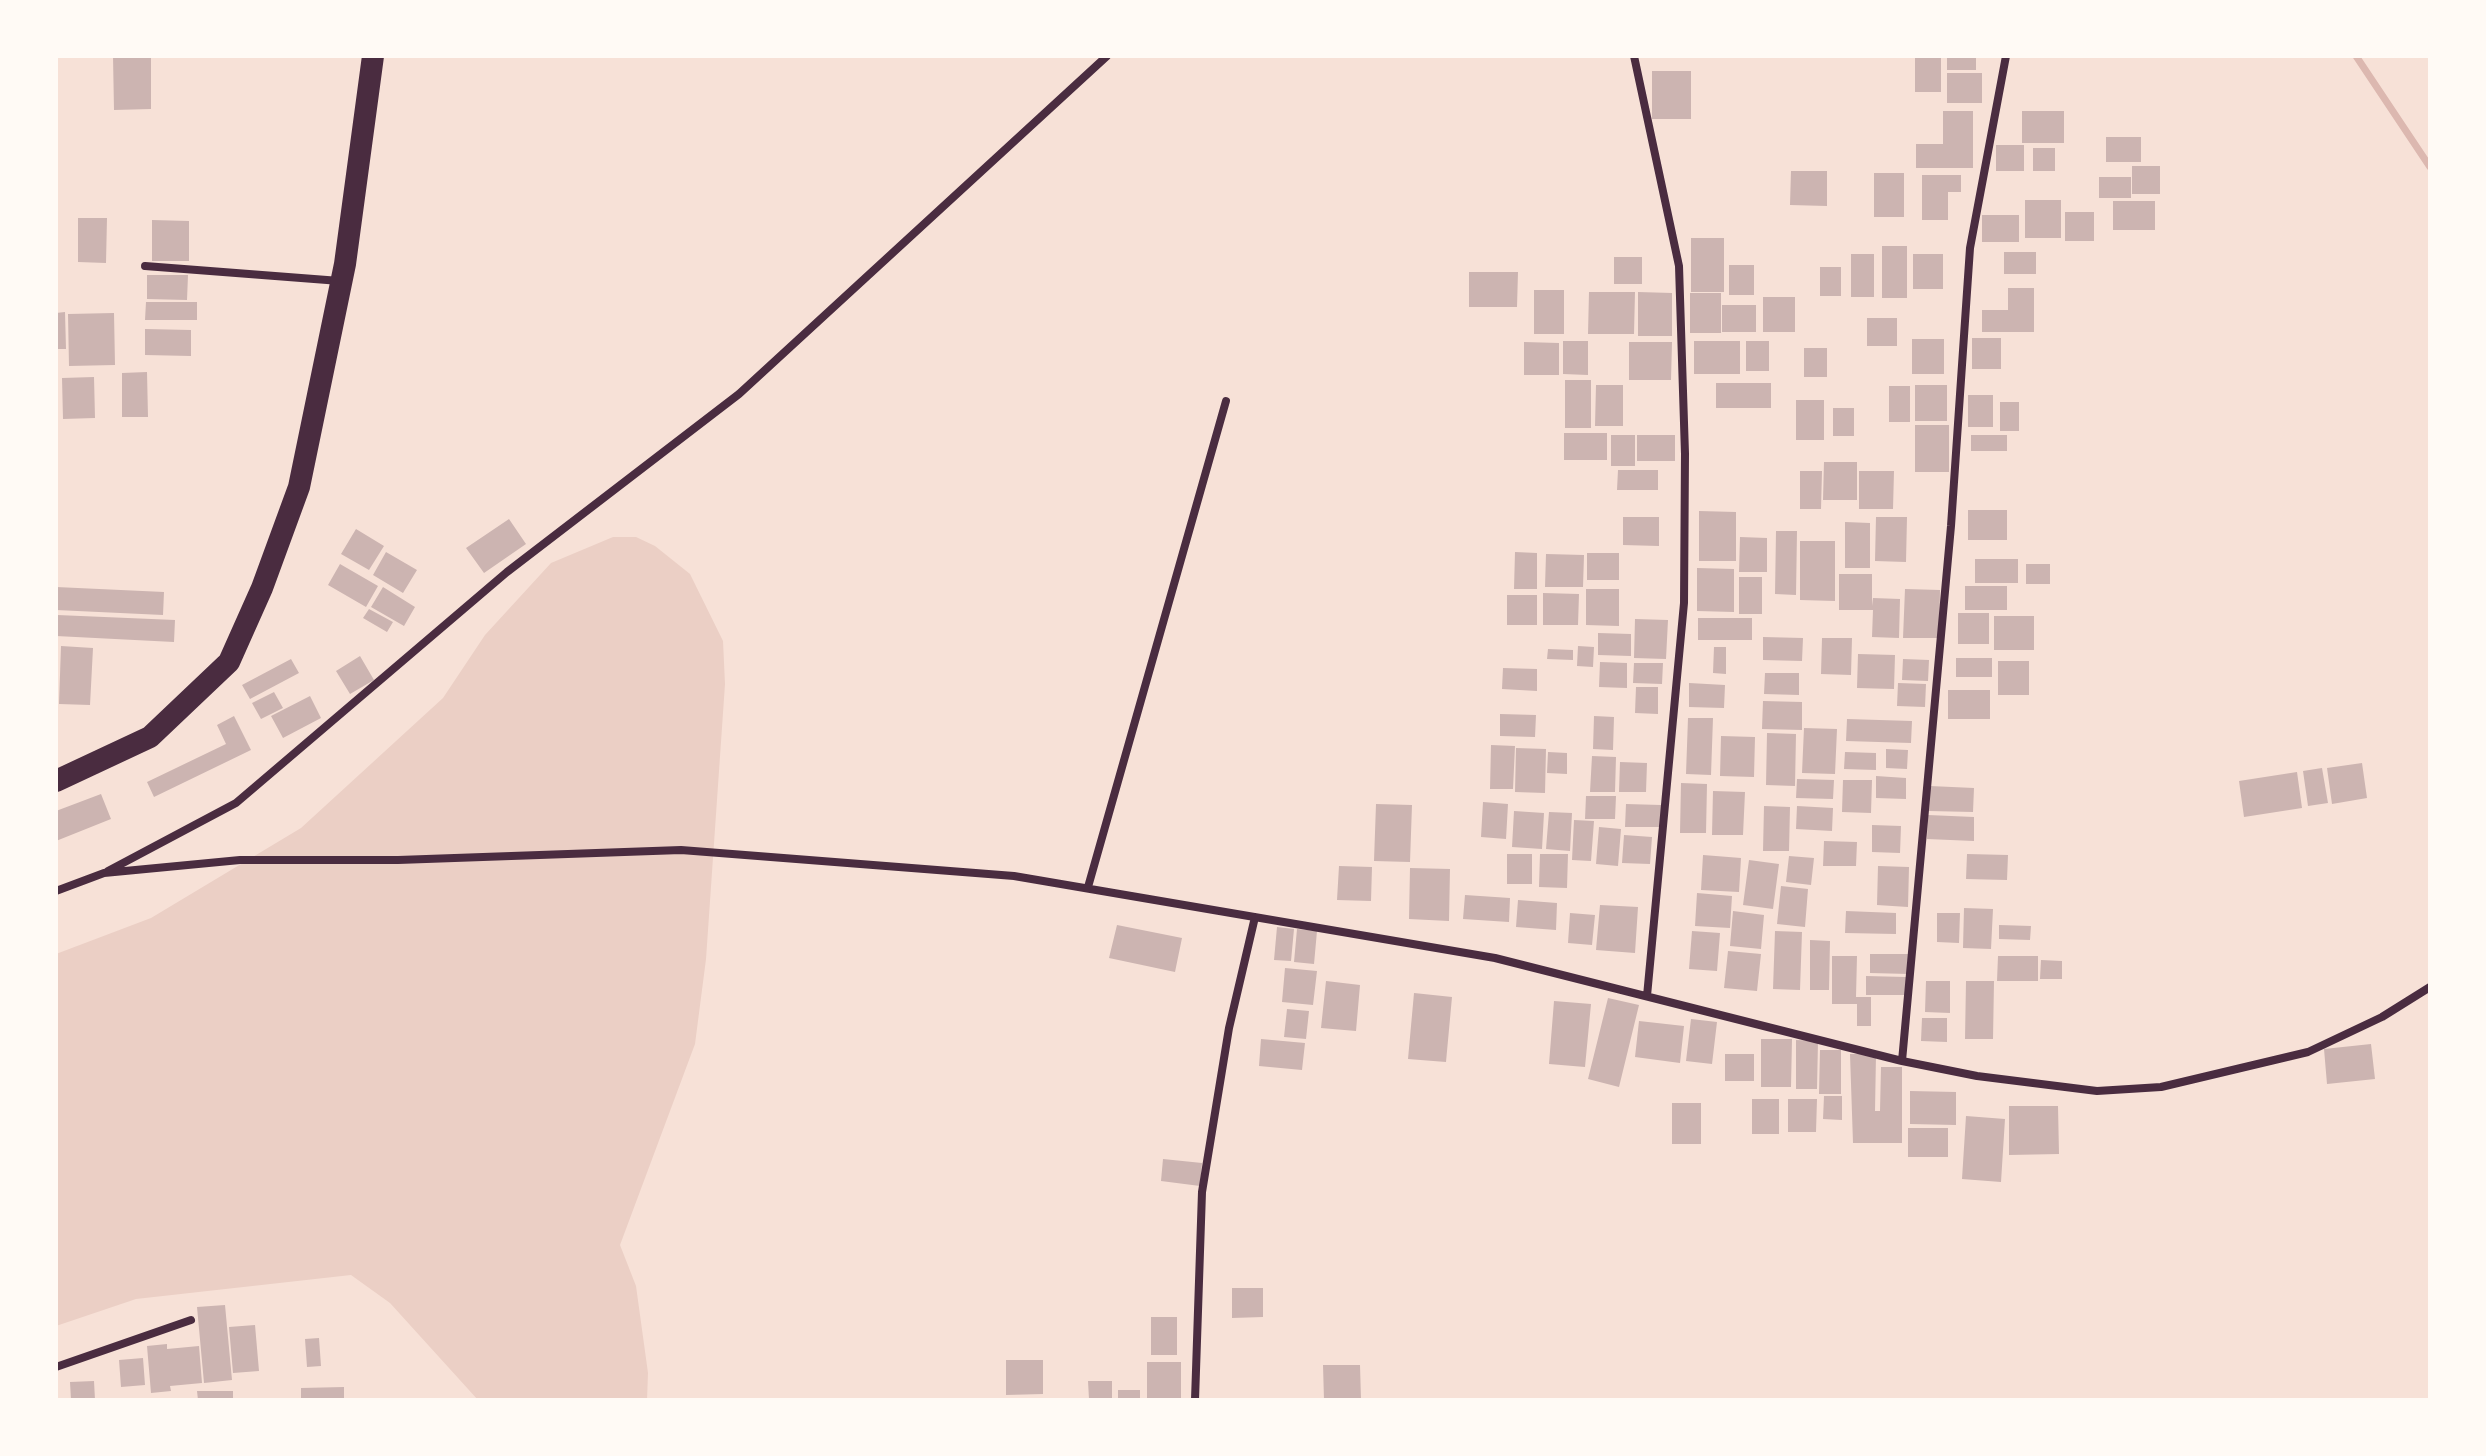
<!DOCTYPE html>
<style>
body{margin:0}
#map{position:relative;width:2486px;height:1456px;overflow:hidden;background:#f7e1d7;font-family:"Alegreya Sans",sans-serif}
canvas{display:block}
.frame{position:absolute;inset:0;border:58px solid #fffaf5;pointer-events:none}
</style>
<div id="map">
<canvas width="2486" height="1456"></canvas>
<div class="frame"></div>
</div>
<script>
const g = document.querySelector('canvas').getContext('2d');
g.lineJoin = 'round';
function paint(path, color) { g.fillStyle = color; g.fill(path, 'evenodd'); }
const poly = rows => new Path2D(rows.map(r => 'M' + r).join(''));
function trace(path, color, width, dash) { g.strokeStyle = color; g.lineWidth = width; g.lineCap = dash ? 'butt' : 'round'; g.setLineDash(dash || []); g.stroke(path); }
const green = poly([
 [613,537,636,537,655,546,690,574,723,641,725,684,706,959,695,1044,620,1245,636,1286,648,1373,647,1400,478,1400,390,1303,351,1275,136,1299,56,1326,56,954,151,918,301,828,443,698,485,635,551,563]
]);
const stream = poly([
 [2356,56,2430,167]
]);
const building = poly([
 [113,56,151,56,151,109,114,110],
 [1947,56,1976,56,1976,70,1947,70],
 [1915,58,1941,58,1941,92,1915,92],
 [1652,71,1691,71,1691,119,1652,119],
 [1947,73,1982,73,1982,103,1947,103],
 [1943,111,1973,111,1973,168,1916,168,1916,144,1943,144],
 [2022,111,2064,111,2064,143,2022,143],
 [2106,137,2141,137,2141,162,2106,162],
 [1996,145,2024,145,2024,171,1996,171],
 [2033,148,2055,148,2055,171,2033,171],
 [2132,166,2160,166,2160,194,2132,194],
 [1791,171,1827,171,1827,206,1790,205],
 [1874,173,1904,173,1904,217,1874,217],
 [1922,175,1961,175,1961,192,1948,192,1948,220,1922,220],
 [2099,177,2131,177,2131,198,2099,198],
 [2025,200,2061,200,2061,238,2025,238],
 [2113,201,2155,201,2155,230,2113,230],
 [2065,212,2094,212,2094,241,2065,241],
 [1982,215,2019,215,2019,242,1982,242],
 [78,218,107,218,106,263,78,262],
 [152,220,189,221,189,261,152,261],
 [1691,238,1724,238,1724,292,1691,292],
 [1882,246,1907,246,1907,298,1882,298],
 [2004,252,2036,252,2036,274,2004,274],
 [1851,254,1874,254,1874,297,1851,297],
 [1913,254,1943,254,1943,289,1913,289],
 [1614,257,1642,257,1642,284,1614,284],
 [1729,265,1754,265,1754,295,1729,295],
 [1820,267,1841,267,1841,296,1820,296],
 [1469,272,1518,272,1517,307,1469,307],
 [147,275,188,275,187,300,147,299],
 [2008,288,2034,288,2034,332,1982,332,1982,310,2008,310],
 [1534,290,1564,290,1564,334,1534,334],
 [1589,292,1635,292,1634,334,1588,334],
 [1638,292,1672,293,1672,336,1638,336],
 [1690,293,1721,293,1721,333,1690,333],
 [1763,297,1795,297,1795,332,1763,332],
 [146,302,197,302,197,320,145,320],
 [1722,305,1756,305,1756,332,1722,332],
 [65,312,66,349,56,349,56,313],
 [114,313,115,365,69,366,68,314],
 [1867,318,1897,318,1897,346,1867,346],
 [145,329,191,330,191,356,145,355],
 [1972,338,2001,338,2001,369,1972,369],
 [1912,339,1944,339,1944,374,1912,374],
 [1563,341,1588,341,1588,375,1563,374],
 [1694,341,1740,341,1740,374,1694,374],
 [1746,341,1769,341,1769,371,1746,371],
 [1524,342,1559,343,1559,375,1524,375],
 [1629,342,1672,342,1671,380,1629,380],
 [1804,348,1827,348,1827,377,1804,377],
 [147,372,148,417,122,417,122,373],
 [94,377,95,418,63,419,62,378],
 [1565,380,1591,380,1591,428,1565,428],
 [1716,383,1771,383,1771,408,1716,408],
 [1596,385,1623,385,1623,426,1595,426],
 [1915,385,1947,385,1947,421,1915,421],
 [1889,386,1910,386,1910,422,1889,422],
 [1968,395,1993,395,1993,427,1968,427],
 [1796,400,1824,400,1824,440,1796,440],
 [2000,402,2019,402,2019,431,2000,431],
 [1833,408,1854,408,1854,436,1833,436],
 [1915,425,1949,425,1949,472,1915,472],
 [1564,433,1607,433,1607,460,1564,460],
 [1611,435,1635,435,1635,466,1611,466],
 [1637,435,1675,435,1675,461,1637,461],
 [1971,435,2007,435,2007,451,1971,451],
 [1824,462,1857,462,1857,500,1823,500],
 [1618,470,1658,470,1658,490,1617,490],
 [1800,471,1822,471,1821,509,1800,509],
 [1859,471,1894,471,1893,509,1859,509],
 [1968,510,2007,510,2007,540,1968,540],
 [1699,511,1736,512,1736,561,1699,561],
 [1623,517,1659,517,1659,546,1623,545],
 [1876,517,1907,517,1906,562,1875,561],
 [509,519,526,544,484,573,466,548],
 [1845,522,1870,523,1870,568,1845,568],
 [356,529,384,546,369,570,341,554],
 [1776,531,1797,531,1796,595,1775,594],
 [1740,537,1767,538,1767,572,1739,572],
 [1800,541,1835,541,1835,601,1800,600],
 [386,552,417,570,403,593,373,575],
 [1515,552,1537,553,1537,589,1514,589],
 [1587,553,1619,553,1619,580,1587,580],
 [1546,554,1584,555,1583,587,1545,587],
 [1975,559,2018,559,2018,583,1975,583],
 [340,564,378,586,366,607,328,585],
 [2026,564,2050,564,2050,584,2026,584],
 [1697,568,1734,569,1734,612,1697,611],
 [1839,574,1872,574,1872,606,1873,598,1900,599,1899,638,1872,637,1873,610,1839,610],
 [1739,577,1762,577,1762,614,1739,614],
 [1965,586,2007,586,2007,610,1965,610],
 [56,587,164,592,163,615,56,610],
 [383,587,415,607,404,626,371,607],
 [1586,589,1619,589,1619,626,1586,625],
 [1905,589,1940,590,1939,638,1903,638],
 [1543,593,1579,594,1578,625,1543,625],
 [1507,595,1537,595,1537,625,1507,625],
 [369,609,393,622,387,632,363,618],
 [1958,613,1989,613,1989,644,1958,644],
 [57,615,175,620,174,642,56,636],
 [1994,616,2034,616,2034,650,1994,650],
 [1698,618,1752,618,1752,640,1698,640],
 [1635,619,1668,620,1666,659,1634,658],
 [1598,633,1631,634,1631,656,1598,655],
 [1763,637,1803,638,1802,661,1763,660],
 [1822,638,1852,638,1851,675,1821,674],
 [61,646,93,648,90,705,59,704],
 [1578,646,1594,647,1593,667,1577,666],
 [1714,647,1726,647,1726,674,1713,673],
 [1548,649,1573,650,1573,660,1547,659],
 [1858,654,1895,655,1894,689,1857,688],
 [360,656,374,680,350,694,336,671],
 [1956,658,1992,658,1992,677,1956,677],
 [291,659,299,673,250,699,242,685],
 [1903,659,1929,660,1928,681,1902,680],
 [1998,661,2029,661,2029,695,1998,695],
 [1600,662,1627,663,1627,688,1599,687],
 [1634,663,1663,663,1662,684,1633,683],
 [1503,668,1537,669,1537,691,1502,689],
 [1765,673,1799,673,1799,695,1764,694],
 [1689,683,1725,685,1724,708,1689,707],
 [1898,683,1926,684,1925,707,1897,706],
 [1636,687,1658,687,1658,714,1635,713],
 [1948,690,1990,690,1990,719,1948,719],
 [274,692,283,708,261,719,252,703],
 [310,696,321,718,283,738,271,716],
 [1763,701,1802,702,1802,730,1762,729],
 [1500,714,1536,715,1535,737,1500,736],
 [234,716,251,750,154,797,147,782,226,744,217,725],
 [1594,716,1614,717,1613,750,1593,749],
 [1688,718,1713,718,1711,775,1686,774],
 [1847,719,1912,721,1911,743,1846,741],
 [1804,728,1837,729,1835,774,1802,773],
 [1767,733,1796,734,1795,786,1766,785],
 [1721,736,1755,737,1754,777,1720,776],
 [1491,745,1515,746,1513,789,1490,789],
 [1516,748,1546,749,1545,793,1515,792],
 [1886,749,1908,750,1907,769,1886,768],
 [1548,752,1567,753,1567,774,1547,773],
 [1845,752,1876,753,1876,770,1844,769],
 [1592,756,1616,757,1615,792,1590,792],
 [1620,762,1647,763,1646,792,1619,792],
 [2362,763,2367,798,2332,804,2327,768],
 [2322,768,2328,803,2308,806,2303,771],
 [2297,772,2302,808,2244,817,2239,781],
 [1876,776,1906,778,1906,799,1876,798],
 [1797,779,1834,780,1833,799,1796,798],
 [1843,780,1872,780,1871,813,1842,812],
 [1681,783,1707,784,1706,833,1680,833],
 [1930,786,1974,788,1973,812,1929,811],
 [1713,791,1745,792,1743,835,1712,835],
 [101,794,111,819,56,841,56,811],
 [1586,796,1616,796,1615,819,1585,819],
 [1483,802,1508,804,1506,839,1481,837],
 [1376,804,1412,805,1410,862,1374,861],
 [1626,804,1661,805,1661,827,1625,827],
 [1764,806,1790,807,1789,851,1763,851],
 [1797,806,1833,808,1832,831,1796,829],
 [1514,811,1544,813,1542,849,1512,847],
 [1549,812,1572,813,1570,851,1546,849],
 [1928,815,1974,817,1974,841,1927,839],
 [1574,820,1594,821,1591,861,1572,860],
 [1872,825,1901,826,1900,853,1872,852],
 [1599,827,1621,829,1618,866,1596,864],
 [1624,835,1652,837,1650,864,1622,863],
 [1824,841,1857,842,1856,866,1823,866],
 [1507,854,1532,854,1532,884,1507,884],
 [1540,854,1568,854,1567,888,1539,887],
 [1967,854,2008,855,2007,880,1966,879],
 [1703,855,1741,858,1739,892,1701,890],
 [1789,856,1814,858,1811,885,1786,882],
 [1749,860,1779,864,1773,909,1743,905],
 [1339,866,1372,867,1371,901,1337,900],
 [1878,866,1909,867,1908,907,1877,905],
 [1410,868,1450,869,1449,921,1409,919],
 [1781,886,1808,889,1805,927,1777,924],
 [1697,893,1732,896,1730,928,1695,926],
 [1465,895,1510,898,1509,922,1463,919],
 [1518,900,1557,903,1556,930,1516,927],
 [1600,905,1638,907,1635,953,1596,950],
 [1964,908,1993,909,1991,949,1963,948],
 [1733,911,1764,915,1761,949,1730,946],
 [1846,911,1896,913,1896,934,1845,933],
 [1570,913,1595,915,1592,945,1568,943],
 [1937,913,1960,913,1959,943,1937,942],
 [1117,925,1182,938,1175,972,1109,958],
 [1999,925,2031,926,2030,940,1999,939],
 [1277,927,1294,929,1291,961,1274,960],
 [1297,929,1317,931,1314,964,1294,962],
 [1692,931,1720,933,1717,971,1689,969],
 [1775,931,1802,932,1800,990,1773,989],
 [1810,940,1830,941,1829,990,1810,990],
 [1728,951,1761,954,1757,991,1724,988],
 [1870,954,1909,954,1909,974,1870,973],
 [1832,956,1857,956,1856,997,1871,997,1871,1026,1857,1026,1857,1004,1832,1004],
 [1998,956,2038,956,2038,981,1997,981],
 [2041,960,2062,961,2062,979,2040,979],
 [1285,968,1317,971,1313,1005,1282,1002],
 [1866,976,1906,977,1906,995,1866,995],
 [1326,981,1360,985,1356,1031,1321,1028],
 [1926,981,1950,981,1950,1013,1925,1012],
 [1966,981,1994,981,1993,1039,1965,1039],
 [1414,993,1452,997,1446,1062,1408,1059],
 [1608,998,1639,1005,1619,1087,1588,1079],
 [1554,1001,1591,1004,1585,1067,1549,1064],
 [1287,1009,1309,1011,1306,1039,1284,1037],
 [1922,1018,1947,1018,1947,1042,1921,1041],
 [1691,1019,1717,1022,1712,1064,1686,1061],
 [1639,1021,1684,1026,1680,1063,1635,1057],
 [1261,1039,1305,1043,1302,1070,1259,1066],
 [1761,1039,1792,1039,1791,1087,1761,1087],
 [1796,1040,1818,1041,1817,1089,1796,1089],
 [2371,1044,2375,1079,2327,1084,2324,1049],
 [1820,1050,1841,1050,1841,1094,1819,1094],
 [1725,1054,1754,1054,1754,1081,1725,1081],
 [1850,1054,1876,1054,1875,1111,1880,1111,1881,1067,1902,1067,1902,1143,1853,1143],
 [1910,1091,1956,1092,1956,1125,1910,1124],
 [1824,1096,1842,1096,1842,1120,1823,1119],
 [1752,1099,1779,1099,1779,1134,1752,1134],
 [1788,1099,1817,1099,1816,1132,1788,1132],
 [1672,1103,1701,1103,1701,1144,1672,1144],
 [2009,1106,2058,1106,2059,1154,2009,1155],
 [1966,1116,2005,1119,2001,1182,1962,1179],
 [1908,1128,1948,1128,1948,1157,1908,1157],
 [1163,1159,1202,1163,1200,1186,1161,1181],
 [1232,1288,1263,1288,1263,1317,1232,1318],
 [225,1305,232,1380,204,1383,197,1307],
 [1151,1317,1177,1317,1177,1355,1151,1355],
 [255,1325,259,1371,233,1373,229,1327],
 [319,1338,321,1366,307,1367,305,1339],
 [167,1344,167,1349,199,1346,202,1383,170,1386,171,1391,151,1393,147,1346],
 [143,1358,145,1385,121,1387,119,1360],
 [1006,1360,1043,1360,1043,1394,1006,1395],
 [1147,1362,1181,1362,1181,1400,1147,1400],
 [1323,1365,1360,1365,1361,1400,1324,1400],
 [94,1381,95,1400,71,1400,70,1382],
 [1088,1381,1112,1381,1112,1399,1089,1399],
 [344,1387,344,1400,301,1400,301,1388],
 [1118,1390,1140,1390,1140,1400,1118,1400],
 [197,1391,233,1391,233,1400,198,1400]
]);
const minor = poly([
 [1634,56,1679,266,1685,454,1684,603,1647,996],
 [145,266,340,281],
 [108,871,236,803,507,572,739,394,1107,56],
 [1088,887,1226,401],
 [56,891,104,873,240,860,398,860,681,850,1014,876,1495,958,1902,1061,1977,1076,2097,1091,2161,1087,2308,1052,2382,1017,2430,987],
 [1902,1061,1951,526,1970,248,2006,56],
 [56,1367,191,1320],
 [1195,1400,1202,1192,1229,1028,1255,917]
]);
const trunk = poly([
 [56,781,150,737,229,662,262,588,299,487,345,264,373,56]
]);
paint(green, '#ebcfc5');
trace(stream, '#dcb8b0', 7);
paint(building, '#ccb4b1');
trace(minor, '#4a2c40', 8);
trace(trunk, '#4a2c40', 22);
</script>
